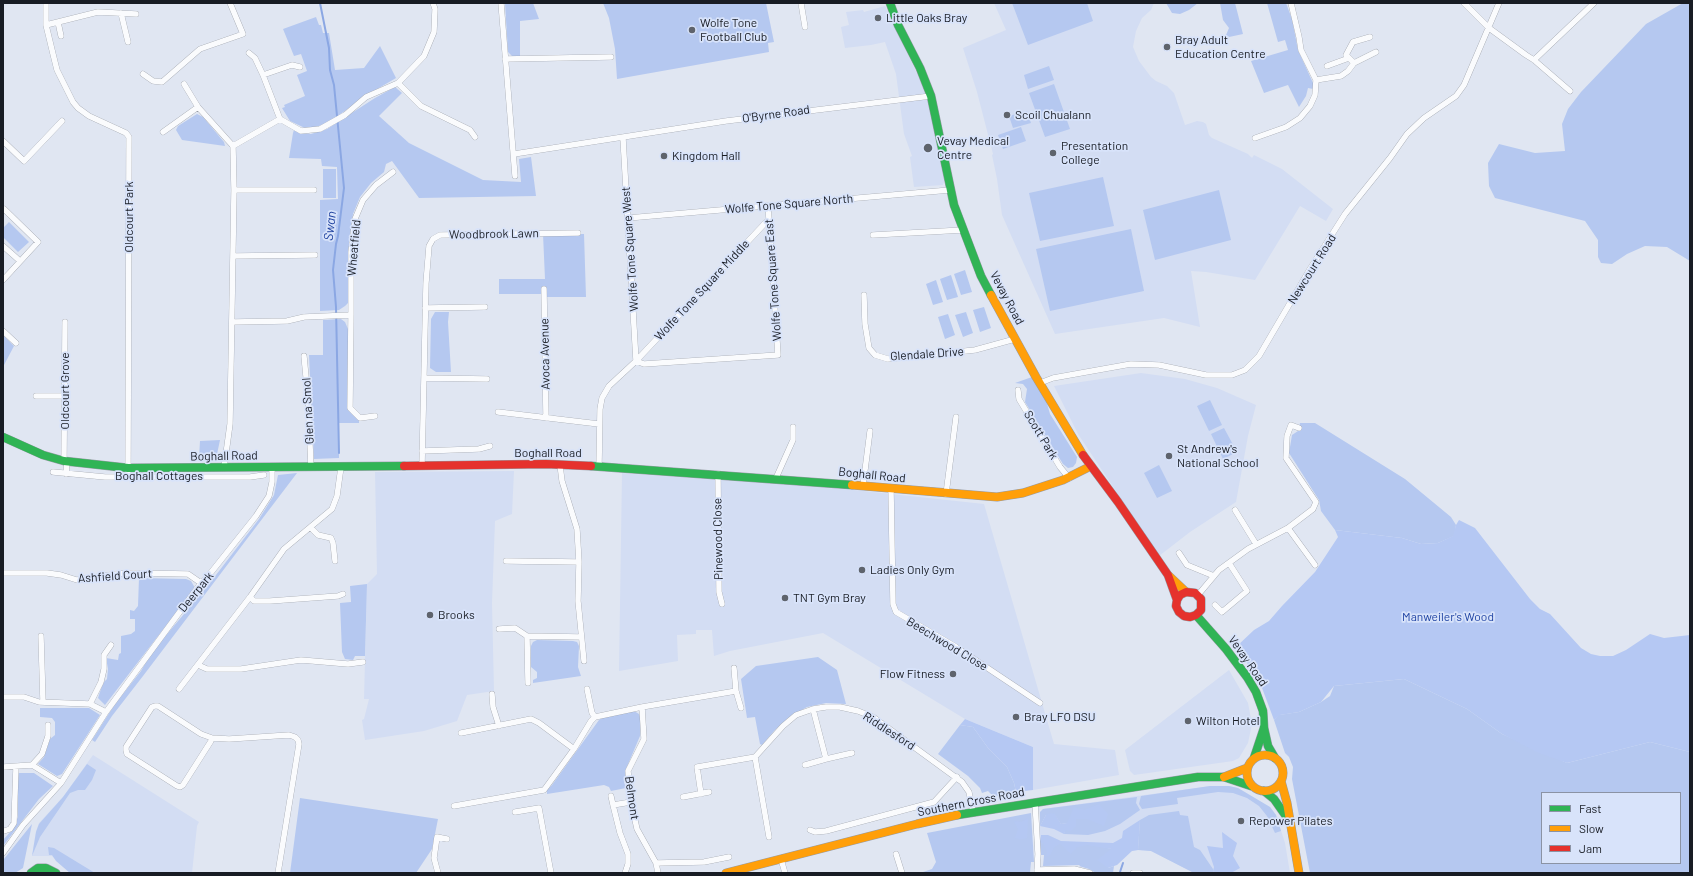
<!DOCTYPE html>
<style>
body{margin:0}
#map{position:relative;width:1693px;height:876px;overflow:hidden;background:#e0e6f2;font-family:Barlow,sans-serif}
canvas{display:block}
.frame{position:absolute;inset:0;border:4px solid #181c24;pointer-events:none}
.legend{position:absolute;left:1541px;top:792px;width:140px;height:72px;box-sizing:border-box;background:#d8e3fa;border:1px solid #8b93a4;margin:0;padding:5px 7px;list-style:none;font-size:12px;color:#181c24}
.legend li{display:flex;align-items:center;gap:8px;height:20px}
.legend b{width:20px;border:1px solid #8b93a4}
</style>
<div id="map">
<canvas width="1693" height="876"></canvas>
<div class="frame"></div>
<ul class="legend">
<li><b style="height:5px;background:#30b455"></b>Fast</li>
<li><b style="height:5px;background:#ff9f0a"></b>Slow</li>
<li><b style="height:5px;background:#e5322d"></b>Jam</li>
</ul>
</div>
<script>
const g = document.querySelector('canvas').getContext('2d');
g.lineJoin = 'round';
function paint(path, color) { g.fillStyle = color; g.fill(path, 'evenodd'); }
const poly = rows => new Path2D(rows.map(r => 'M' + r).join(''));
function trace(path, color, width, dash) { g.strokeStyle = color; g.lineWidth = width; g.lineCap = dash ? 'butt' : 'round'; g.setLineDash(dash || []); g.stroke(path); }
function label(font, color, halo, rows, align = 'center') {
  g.font = font + ' Barlow,sans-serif'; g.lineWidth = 3.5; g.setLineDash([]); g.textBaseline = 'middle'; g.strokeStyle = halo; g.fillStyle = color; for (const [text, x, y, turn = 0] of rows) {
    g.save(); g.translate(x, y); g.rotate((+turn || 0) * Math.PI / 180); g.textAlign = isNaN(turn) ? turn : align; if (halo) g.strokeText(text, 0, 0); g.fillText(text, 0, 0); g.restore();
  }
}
const built = poly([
 [994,3,1154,3,1151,10,1142,18,1136,31,1133,47,1139,61,1151,77,1156,81,1167,86,1174,93,1185,125,1197,121,1203,122,1206,124,1209,135,1212,138,1248,154,1252,158,1254,155,1282,169,1333,209,1326,221,1300,206,1255,280,1206,272,1191,271,1200,327,1164,318,1055,334,1002,215,997,179,992,155,993,154,977,92,963,48,1006,30],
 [885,6,922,84,932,114,945,179,943,185,914,187,910,157,912,156,904,134,896,74,885,42,871,45,845,48,841,27,849,25,846,12,863,10,864,12],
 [1141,373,1185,379,1217,388,1256,405,1248,436,1236,502,1190,532,1159,556,1078,434,1054,386],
 [514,471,512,514,495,521,492,603,494,691,467,695,457,721,424,731,365,740,362,720,364,719,369,699,364,699,367,584,377,574,375,472],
 [622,473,817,486,984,504,1054,744,1115,750,1119,775,1033,790,1033,747,965,719,823,633,730,651,714,656,712,630,696,630,696,634,677,635,678,661,619,671],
 [1229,670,1248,703,1252,724,1248,743,1239,758,1233,761,1134,775,1130,771,1125,750],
 [93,755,199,822,197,826,192,873,70,873,52,856,32,856,36,831,39,823,63,797],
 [1210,786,1229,786,1238,788,1270,807,1276,815,1285,843,1290,873,1194,873,1151,851,1138,850,1132,851,1091,844,1040,843,1040,812,1043,809]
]);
const green = poly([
 [505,3,533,3,539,19,520,21,520,56,512,56,508,52],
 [603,3,766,3,774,42,768,43,769,52,617,79,615,49,609,18],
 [1012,3,1087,3,1093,21,1028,45],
 [1166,3,1198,3,1189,10,1180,14,1172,13],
 [1220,3,1235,3,1243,34,1229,37,1226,35,1229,28,1223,20],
 [1267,3,1286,3,1292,19,1298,50,1313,83,1313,89,1308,88,1306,96,1299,107,1288,85,1264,93,1251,61,1288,50,1285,40,1278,42],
 [1683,3,1690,3,1690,261,1667,247,1645,246,1627,254,1612,264,1601,263,1598,257,1598,240,1585,221,1495,198,1489,186,1488,163,1499,144,1535,153,1565,151,1562,124,1568,109,1581,92,1646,24],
 [316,17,319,25,321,25,323,33,329,33,335,70,364,68,380,46,396,78,367,95,328,123,316,127,305,128,290,121,282,108,285,107,284,105,305,96,297,75,307,71,301,54,294,56,283,29],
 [1049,66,1054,80,1028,89,1024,75],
 [1054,84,1070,129,1045,137,1029,93],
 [395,87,402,93,379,116,409,143,483,180,521,182,519,159,531,157,536,196,419,198,392,161,386,164,384,172,371,183,360,197,353,214,348,253,348,303,345,306,339,310,320,311,320,200,338,199,337,167,322,166,321,159,289,158,293,133,294,130,301,133,311,134,327,129,375,98],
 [1027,111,1031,123,1013,128,1009,116],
 [197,114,203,117,224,142,225,146,182,140,176,130,178,126],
 [1021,127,1026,141,1003,149,998,135],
 [323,169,336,169,336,198,323,198],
 [1103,177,1114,226,1040,241,1029,193],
 [1219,190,1231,240,1155,260,1143,210],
 [9,222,29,242,18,252,3,237,3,228],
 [1131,229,1144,291,1050,311,1036,249],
 [543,234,584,234,586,297,544,297,544,294,499,294,499,279,545,279],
 [965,270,972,292,961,295,954,274],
 [951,275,958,297,947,300,940,279],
 [936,280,943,302,933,305,926,284],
 [984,307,991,328,980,332,973,310],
 [435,312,449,312,448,322,451,372,436,372,430,368,431,319],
 [966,312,973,333,963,337,955,315],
 [948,314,955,335,945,339,938,317],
 [341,319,345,322,348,329,349,407,351,413,359,420,359,423,339,423,339,458,314,459,309,355,323,355,323,320],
 [3,335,14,346,3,367],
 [1032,377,1046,400,1050,414,1077,457,1076,463,1073,467,1068,468,1063,464,1025,402,1027,389,1023,384,1015,383],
 [1210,400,1222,425,1209,431,1197,406],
 [1300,423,1315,423,1405,479,1451,517,1456,525,1454,536,1438,543,1421,544,1402,538,1335,530,1321,511,1319,500,1289,453,1292,435,1298,431],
 [1224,428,1237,452,1223,459,1211,434],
 [220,440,216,459,201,459,199,458,200,441],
 [1159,465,1172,491,1157,498,1144,473],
 [297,473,143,676,112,716,95,742,92,740,115,704,141,671,151,653,206,588,259,519,274,495,278,475],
 [139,578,186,579,191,581,195,588,105,705,98,698,103,683,107,679,108,669,106,658,118,660,119,654,121,653,121,636,131,634,135,631,135,619,130,619,130,610,134,611,138,606],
 [367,584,365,656,355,656,353,660,345,659,342,652,340,603,351,602,350,586],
 [537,640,573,641,577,642,579,646,578,667,581,676,533,683,533,680,537,678,537,672,531,667,531,646,533,642],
 [818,657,837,670,846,704,826,703,807,707,788,718,774,731,762,745,760,744,755,717,747,718,741,679,756,666],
 [1404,679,1467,709,1502,734,1567,763,1650,742,1690,752,1690,873,1310,873,1292,779,1293,767,1289,757,1285,753,1274,720,1279,715,1299,712,1321,702,1330,696,1334,686],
 [1542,793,1680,793,1680,863,1542,863],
 [40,708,89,708,100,715,62,774,57,776,38,764,44,757,50,739,55,735,55,722,52,718,40,717],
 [634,711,639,714,641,719,640,736,626,769,624,782,626,788,611,791,609,787,604,785,547,794,547,790,552,785,599,720,603,717],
 [960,725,973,727,988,748,1007,767,1014,783,1016,792,997,796,991,794,988,791,982,793,980,788,968,776,938,754],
 [87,764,96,770,92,780,85,790,78,790,70,793,40,837,32,856,36,832,39,824,63,797],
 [18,773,34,773,53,786,39,799,3,846,3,840,12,830,18,817,18,799,17,795],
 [1210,786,1229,786,1238,788,1270,807,1276,815,1281,831,1275,833,1267,816,1259,806,1247,798,1233,793,1218,792,1177,798,1178,804,1142,809,1139,804,1141,796],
 [1137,797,1136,803,1140,810,1120,824,1105,831,1088,835,1064,834,1067,823,1061,824,1055,815,1046,815,1040,826,1040,812,1043,809],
 [300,798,438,819,432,849,416,873,290,873],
 [1179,811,1180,815,1188,816,1194,847,1200,850,1213,869,1213,871,1216,873,1194,873,1151,851,1138,850,1140,820,1149,815],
 [1031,813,1034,862,1031,862,1030,873,920,873,932,869,936,862,927,833],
 [32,824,23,868,15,873,3,873,4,859],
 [1040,843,1091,844,1112,849,1108,868,1114,866,1113,873,1096,873,1089,869,1079,866,1080,865,1043,866,1044,855,1041,855,1040,862],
 [48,847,54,848,95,873,70,873,56,861,52,855,49,855]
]);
const forest = poly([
 [1459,520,1475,528,1530,599,1540,609,1550,614,1581,648,1591,654,1600,656,1613,656,1626,650,1650,634,1664,638,1690,635,1690,752,1650,742,1567,763,1539,753,1502,734,1467,709,1404,679,1334,686,1321,702,1299,712,1280,715,1274,720,1259,680,1236,647,1254,630,1269,621,1282,606,1315,572,1338,537,1335,530,1402,538,1421,544,1438,543,1453,536,1456,525],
 [965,719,1033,747,1033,790,1016,792,1014,783,1007,767,988,748,973,727,960,725],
 [1099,804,1108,814,1104,826,1087,819,1076,819,1076,826,1071,831,1066,830,1064,834,1054,829,1040,826,1046,815,1051,813,1055,814,1061,824,1067,823,1074,807,1084,810],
 [1028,818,1027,838,1021,839,1015,838,1018,829,1014,821,1021,822],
 [1140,820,1138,850,1132,851,1117,865,1108,868,1097,860,1111,849,1087,845,1077,847,1071,854,1060,844,1054,847,1050,855,1046,857,1047,852,1043,843,1040,843,1041,835,1048,835,1061,841,1113,843,1122,838,1123,831],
 [1222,832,1237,843,1233,856,1240,868,1231,873,1216,873,1213,871,1214,867,1207,846,1223,848]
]);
const stream = poly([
 [320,3,329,48,330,70,334,85,344,188,338,236,336,244,333,270,336,307,339,453],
 [1120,872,1123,863]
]);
const street = poly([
 [46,3,46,25,53,54,57,70,73,102,78,108,89,116,126,133,129,137,128,476],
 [501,3,515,176],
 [801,3,805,27],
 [1291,3,1299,37,1301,50,1316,80,1341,76,1348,71,1354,63,1346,55,1353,42,1370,37],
 [1464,3,1489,28,1526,55,1534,60,1570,91],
 [121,13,128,42],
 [58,22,61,36],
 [46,25,98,12,136,14],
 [249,53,255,58,263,75,280,119],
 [505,59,611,57],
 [1534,60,1594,3],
 [1354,63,1376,52],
 [1327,66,1349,58],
 [143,74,153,81,162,82,200,49,243,34,230,3],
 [263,75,292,65,300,67],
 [398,83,421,106,470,130,475,137],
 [184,84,198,107,233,146],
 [163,132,198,107],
 [623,138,636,361],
 [1255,138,1286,127,1300,118,1310,106,1315,95,1316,80],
 [3,141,24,161,62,121],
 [233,146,280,119,301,131,320,129,345,115,366,97,398,83,424,56,434,32,435,9,433,3],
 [514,154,726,121,931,96],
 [234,190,314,190],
 [3,210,4,209,38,242,3,280],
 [628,218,950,190],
 [873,235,963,230],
 [3,246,20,261],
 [233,256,315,255],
 [544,289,546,418],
 [864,295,865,324,869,348,875,355,888,359,975,350,1015,339],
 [425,308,485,307],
 [351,315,350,408,360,418,375,416],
 [232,322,287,321,304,317,351,315,351,252,355,219,363,200,376,185,393,172],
 [3,331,16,343],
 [304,356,308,398,311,467],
 [636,361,644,364,778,355,768,205],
 [425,378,487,379],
 [1040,383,1053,378,1131,364,1159,365,1206,375,1232,375,1245,370,1259,356,1310,269,1345,214,1390,158,1407,134,1424,118,1456,96,1464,85,1499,3],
 [1018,390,1019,399,1060,467,1069,478],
 [36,396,65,396],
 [498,412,599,424],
 [422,451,479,449,490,446],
 [64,461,65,322],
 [560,465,562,481,577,529,579,562,578,601,584,661],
 [422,466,426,283,429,246,433,239,440,235,578,233],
 [599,466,600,409,602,398,609,386,636,361,768,220],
 [224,468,230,424,234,190,233,146],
 [53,472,105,477,250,477,264,475],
 [66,474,67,461],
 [718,474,719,592,722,604],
 [776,478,793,440,793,427],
 [863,486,870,431],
 [891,489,893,604,896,612,956,647,1040,703],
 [946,494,956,417],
 [1235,510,1256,544],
 [311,528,318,535,331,538,333,543,335,561],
 [1288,528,1315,565],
 [1179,553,1187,565,1214,576],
 [506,561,579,562],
 [3,573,47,573,61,575,77,580,116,574,133,573,188,574,201,583],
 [1198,595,1219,570,1248,549,1288,528,1313,509,1316,502,1286,458,1287,436,1291,425,1299,428],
 [250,597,254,601,270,601,338,596,343,594],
 [1215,605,1222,612,1247,591,1229,563],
 [499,629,515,628,527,636],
 [41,636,43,702],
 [198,665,207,669,241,669,301,660,348,664,363,662],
 [734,668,736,691,741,708],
 [528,683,527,636,581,637],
 [179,689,250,597,284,549,332,509,337,496,341,467],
 [587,689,592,713,595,717],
 [492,694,493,707,499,726],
 [3,697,24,697,39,702,90,704,106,712],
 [90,704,101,682,104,669,104,655,111,645],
 [642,707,644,739,628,771,631,802,637,829,656,863],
 [813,709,826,707,840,707,858,711,873,717,962,782,969,792,973,812],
 [461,733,531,719,539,723,574,749],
 [212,738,211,741,183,785,180,787,177,786,127,754,126,750,126,747,152,707,155,706,158,706,201,734,212,738,229,739,289,735,295,737,298,740,299,744,278,873],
 [755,757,769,837],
 [32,765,61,783],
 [805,765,826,759],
 [3,767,32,765,42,754,48,736,48,725],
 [701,794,697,767,755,757,783,726,796,715,813,709,826,759,852,753],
 [611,796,613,805],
 [683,797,709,792],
 [1035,802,1038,854,1037,873],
 [454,806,544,790,574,749,591,721,595,717,642,707,736,691],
 [515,812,539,808,551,873],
 [810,830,815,832,826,831,934,802,957,777],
 [4,831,10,829,14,823,16,767],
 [3,853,23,825,61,783,106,712,201,583,209,575,256,516,269,496,272,482,272,467],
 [896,854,902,873],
 [781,859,785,873],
 [1037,870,1074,869,1090,873],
 [438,873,434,858,437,837,447,839],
 [625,873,628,864,628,854,620,833,613,805,631,802],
 [658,873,656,863,704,862,729,857],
 [1133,873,1140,873]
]);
const fast = poly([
 [890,3,898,25,920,68,931,96,954,205,981,276,991,295],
 [3,437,43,455,64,461,128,468,404,466],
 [591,466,852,485],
 [1196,615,1226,649,1247,677,1256,692,1263,711,1264,728,1268,746,1275,758],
 [1254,758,1264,728],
 [1264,791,1274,799,1288,819],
 [957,815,1198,777,1224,777,1251,786],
 [31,873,38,868,46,868,56,873]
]);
const slow = poly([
 [991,295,1036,377,1083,455],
 [852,485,997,497,1023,493,1063,480,1091,466],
 [1169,576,1186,592],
 '1247 773a18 18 0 1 1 36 0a18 18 0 1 1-36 0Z',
 [1224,777,1247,768],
 [1281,781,1287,803,1299,873],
 [726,873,917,824,957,815]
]);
const jam = poly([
 [1083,455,1118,502,1168,575,1177,600,1176,606,1179,612,1184,616,1190,617,1196,615,1201,610,1201,599,1195,593,1186,592,1180,595,1177,600],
 [404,466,546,464,591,466]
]);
const markers = [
 [878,18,4,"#5e636c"],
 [692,30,4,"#5e636c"],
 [1167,47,4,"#5e636c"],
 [1007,115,4,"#5e636c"],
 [928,148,5,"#5e636c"],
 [1053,153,4,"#5e636c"],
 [664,156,4,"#5e636c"],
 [1169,456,4,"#5e636c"],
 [862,570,4,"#5e636c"],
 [785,598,4,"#5e636c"],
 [430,615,4,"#5e636c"],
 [953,674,4,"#5e636c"],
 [1016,717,4,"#5e636c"],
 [1188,721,4,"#5e636c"],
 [1241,821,4,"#5e636c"]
];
const poiNames = [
 ["Little Oaks Bray",886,18],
 ["Wolfe Tone",700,23],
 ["Football Club",700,37],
 ["Bray Adult",1175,40],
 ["Education Centre",1175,54],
 ["Scoil Chualann",1015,115],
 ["Vevay Medical",937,141],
 ["Centre",937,155],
 ["Presentation",1061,146],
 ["College",1061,160],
 ["Kingdom Hall",672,156],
 ["St Andrew's",1177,449],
 ["National School",1177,463],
 ["Ladies Only Gym",870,570],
 ["TNT Gym Bray",793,598],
 ["Brooks",438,615],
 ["Flow Fitness",945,674,"right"],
 ["Bray LFO DSU",1024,717],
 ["Wilton Hotel",1196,721],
 ["Repower Pilates",1249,821]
];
const streetNames = [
 ["O'Byrne Road",776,114,-8],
 ["Wolfe Tone Square North",789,204,-5],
 ["Oldcourt Park",129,217,-90],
 ["Woodbrook Lawn",494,234,-1],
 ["Wheatfield",354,248,-85],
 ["Wolfe Tone Square West",630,249,-94],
 ["Newcourt Road",1312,269,-58],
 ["Wolfe Tone Square East",773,280,-94],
 ["Wolfe Tone Square Middle",702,290,-47],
 ["Vevay Road",1007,298,62],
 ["Avoca Avenue",545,354,-91],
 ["Glendale Drive",927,354,-4],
 ["Oldcourt Grove",65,391,-90],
 ["Glen na Smol",308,411,-93],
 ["Scott Park",1041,435,59],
 ["Boghall Road",548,453],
 ["Boghall Road",224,456,-1],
 ["Boghall Road",872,475,6],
 ["Boghall Cottages",159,476],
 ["Pinewood Close",718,539,-91],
 ["Ashfield Court",115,576,-4],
 ["Deerpark",196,592,-51],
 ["Beechwood Close",947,644,31],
 ["Vevay Road",1248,661,55],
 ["Riddlesford",889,731,33],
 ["Belmont",632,798,82],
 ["Southern Cross Road",971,802,-11]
];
const parkNames = [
 ["Manweiler's Wood",1448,617]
];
const waterNames = [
 ["Swan",330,226,-83]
];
paint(built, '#d3ddf3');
paint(green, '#b5c8f0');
paint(forest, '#b5c8f3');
trace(stream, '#8ba7e3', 2);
trace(street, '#969ba4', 6);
trace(fast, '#969ba4', 9);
trace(slow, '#969ba4', 9);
trace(jam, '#969ba4', 9);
trace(street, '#fafbfd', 5.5);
trace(fast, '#30b455', 8);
trace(slow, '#ff9f0a', 8);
trace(jam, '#e5322d', 8);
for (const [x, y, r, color] of markers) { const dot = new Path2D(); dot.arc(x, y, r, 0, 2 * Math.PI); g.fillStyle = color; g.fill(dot); trace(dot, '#d8e3fa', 1.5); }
label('12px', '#181c24', '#d8e3fa', poiNames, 'left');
label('12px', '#181c24', '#d8e3fa', streetNames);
label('12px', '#2145a4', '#d8e3fa', parkNames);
label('italic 13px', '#1d409e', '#d8e3fa', waterNames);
</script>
